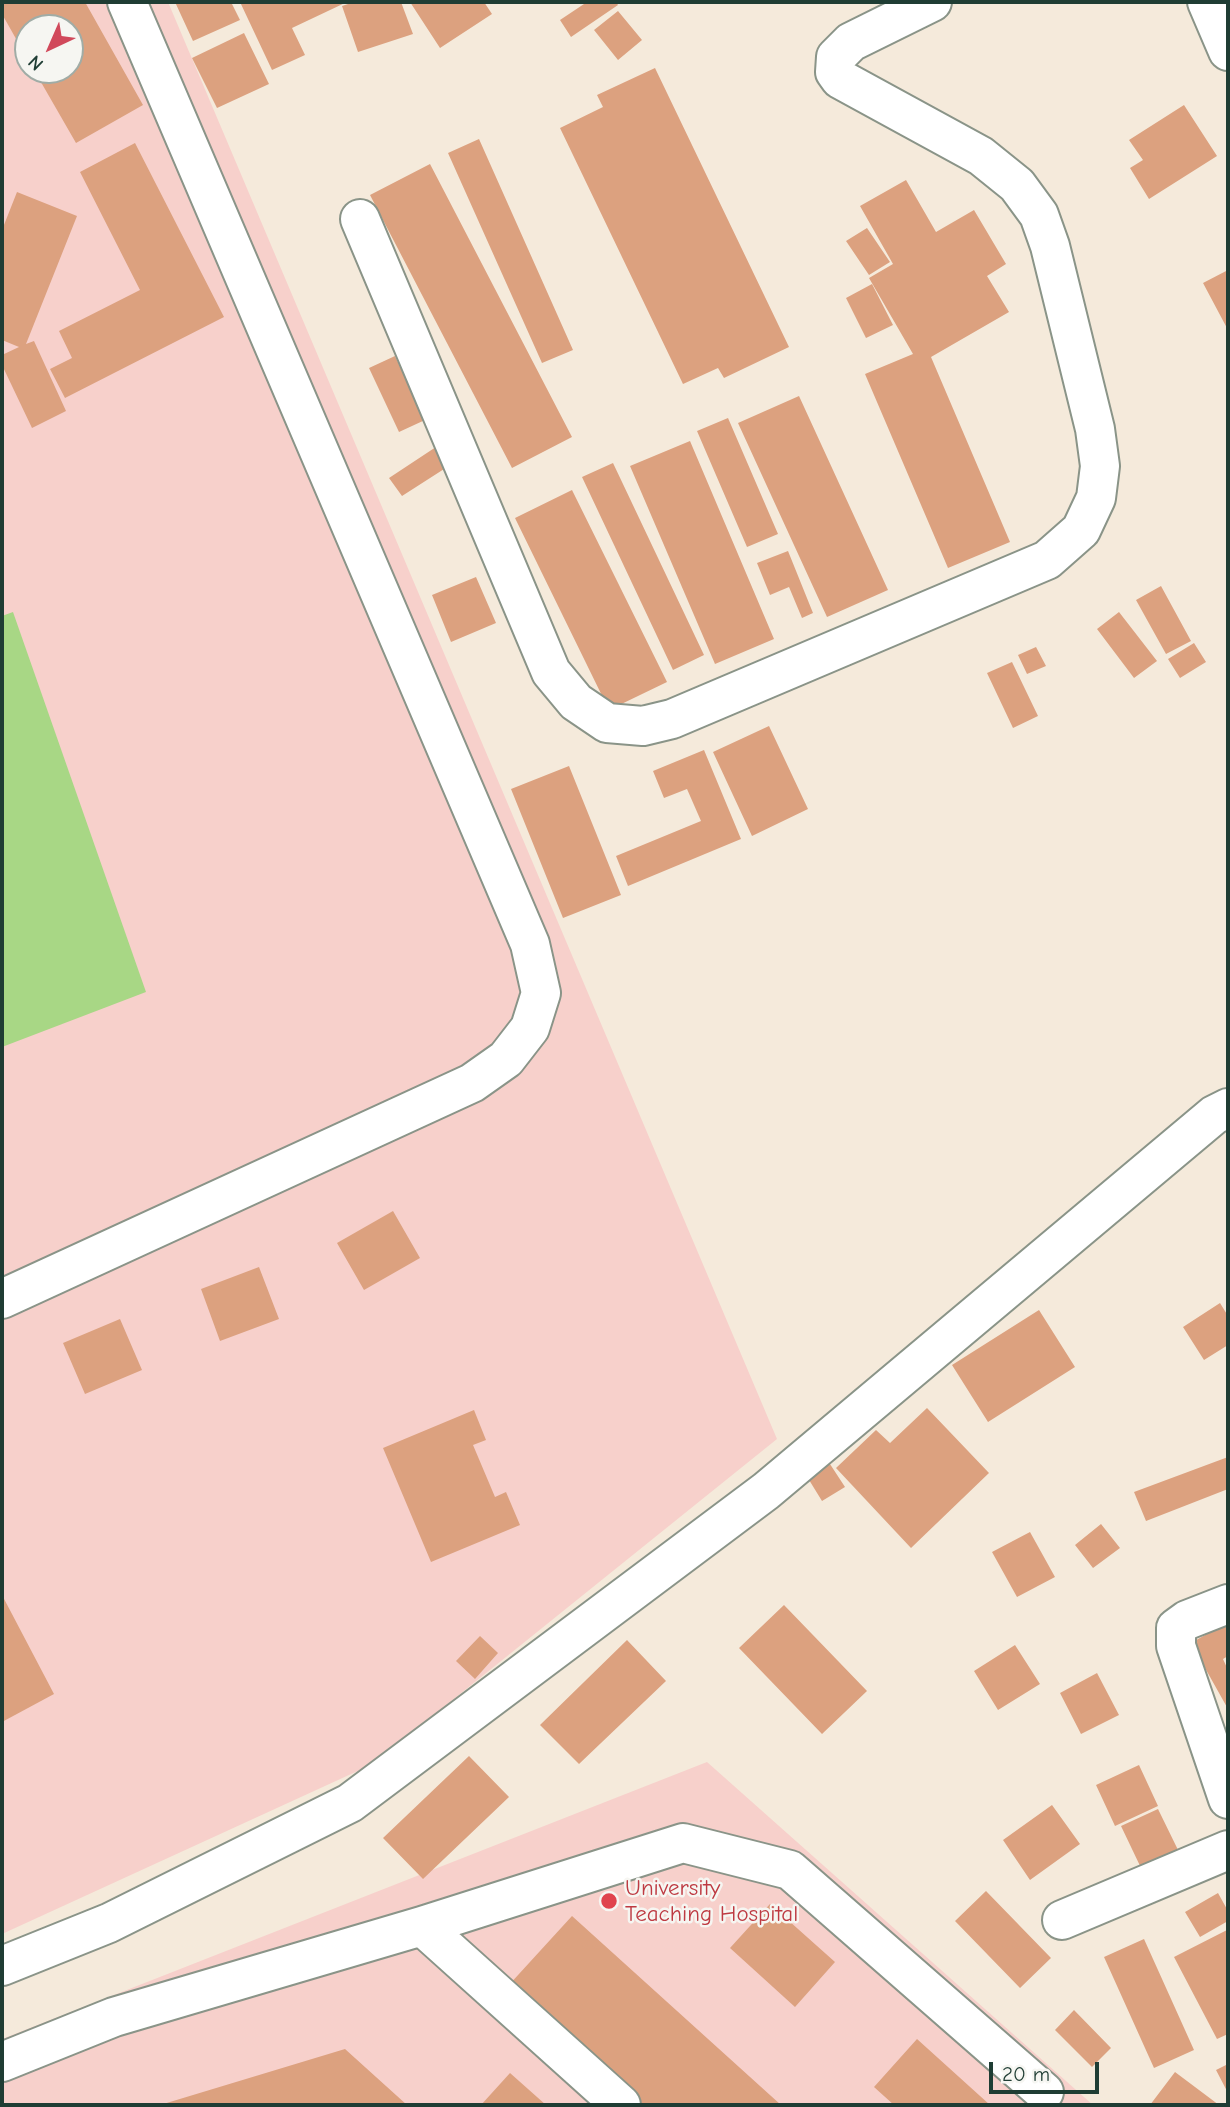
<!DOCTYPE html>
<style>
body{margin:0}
#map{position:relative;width:1230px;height:2107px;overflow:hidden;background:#f5eadb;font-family:"Comic Neue",sans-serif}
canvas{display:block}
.frame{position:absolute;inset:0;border:4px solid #1f3d34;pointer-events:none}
.north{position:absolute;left:14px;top:14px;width:70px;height:70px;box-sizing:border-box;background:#f6f6f2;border:2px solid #a0aca6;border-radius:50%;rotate:224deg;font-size:19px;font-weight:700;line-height:28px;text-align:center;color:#1f3d34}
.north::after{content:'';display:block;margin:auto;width:24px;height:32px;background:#d1495b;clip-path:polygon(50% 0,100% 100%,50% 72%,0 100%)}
.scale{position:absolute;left:989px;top:2062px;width:110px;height:32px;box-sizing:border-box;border:4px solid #1f3d34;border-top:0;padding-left:9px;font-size:21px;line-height:24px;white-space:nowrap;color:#1f3d34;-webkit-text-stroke:5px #f6f6f2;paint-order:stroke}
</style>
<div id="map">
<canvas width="1230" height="2107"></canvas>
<div class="frame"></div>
<div class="north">N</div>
<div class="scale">20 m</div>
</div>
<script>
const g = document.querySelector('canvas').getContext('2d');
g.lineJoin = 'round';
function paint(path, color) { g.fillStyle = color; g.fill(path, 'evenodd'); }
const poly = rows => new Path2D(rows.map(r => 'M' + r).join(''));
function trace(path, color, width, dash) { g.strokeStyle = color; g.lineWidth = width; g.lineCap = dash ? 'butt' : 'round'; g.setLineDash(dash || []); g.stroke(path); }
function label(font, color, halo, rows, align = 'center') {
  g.font = font + ' "Comic Neue",sans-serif'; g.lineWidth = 5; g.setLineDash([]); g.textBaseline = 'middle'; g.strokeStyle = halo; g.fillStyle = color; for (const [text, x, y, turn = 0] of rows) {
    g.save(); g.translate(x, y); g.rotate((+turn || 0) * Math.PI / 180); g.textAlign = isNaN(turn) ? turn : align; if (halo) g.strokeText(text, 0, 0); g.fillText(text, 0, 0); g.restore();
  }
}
const built = poly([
 [2,2,168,2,777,1439,373,1764,2,1934],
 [28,28,70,28,70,70,28,70],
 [707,1762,1093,2105,2,2105,2,2039]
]);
const green = poly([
 [13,612,146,992,2,1047,2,616]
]);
const building = poly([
 [2,2,85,2,143,105,76,143,34,70,70,70,70,28,28,28,28,60,2,14],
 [175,2,231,2,240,20,193,41],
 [240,2,347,2,292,28,305,55,272,70],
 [354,2,401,2,413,34,358,52,342,6],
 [410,2,484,2,492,14,440,48],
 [587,2,616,2,618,5,571,37,560,20],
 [618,11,642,40,618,60,594,30],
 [244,33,269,84,217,108,192,58],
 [655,68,789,347,724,378,718,368,683,384,560,128,603,107,597,95],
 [1184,105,1217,156,1149,199,1130,168,1143,160,1129,140],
 [479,139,573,350,542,363,448,153],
 [135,143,224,317,65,398,50,369,72,358,59,331,140,290,80,172],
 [430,164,572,437,512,468,370,195],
 [906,180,936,232,974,210,1006,264,987,276,1009,312,931,357,1010,542,948,568,865,374,913,354,869,278,893,264,860,206],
 [17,192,77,216,26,344,34,341,66,411,32,428,2,365,2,355,19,347,2,340,2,230],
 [867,228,890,262,869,275,846,241],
 [1228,270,1228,330,1203,283],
 [872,284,893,325,866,338,846,298],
 [395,356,425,420,399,432,369,368],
 [799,396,888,590,827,617,738,423],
 [728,418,778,534,747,547,697,431],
 [690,441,774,639,715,664,630,466],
 [442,443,455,462,402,496,389,478],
 [613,463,704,655,673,670,582,477],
 [572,490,667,682,609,710,515,518],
 [788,551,813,613,802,618,789,587,770,595,757,563],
 [476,577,496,623,451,642,432,595],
 [1161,586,1191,641,1166,654,1136,600],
 [1119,612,1157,661,1134,678,1097,629],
 [1194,643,1206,662,1180,678,1168,659],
 [1036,647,1046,666,1027,674,1018,655],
 [1012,662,1038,716,1013,728,987,673],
 [769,726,808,809,752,836,713,752],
 [704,750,741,839,628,886,616,856,701,821,687,789,664,798,653,771],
 [569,766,621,895,563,918,511,789],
 [393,1211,420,1258,364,1290,337,1243],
 [259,1267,279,1319,220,1341,201,1289],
 [1220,1303,1228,1316,1228,1345,1204,1360,1183,1327],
 [1039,1310,1075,1367,988,1422,952,1365],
 [120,1319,142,1370,85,1394,63,1343],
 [927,1408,989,1473,911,1548,836,1468,876,1430,890,1443],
 [474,1410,486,1440,473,1445,495,1497,506,1492,520,1525,431,1562,383,1448],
 [1228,1457,1228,1489,1146,1521,1134,1492],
 [828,1461,845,1487,822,1501,806,1475],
 [1101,1524,1120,1548,1093,1568,1075,1545],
 [1030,1532,1055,1577,1017,1597,992,1552],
 [2,1595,54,1694,2,1722],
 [784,1605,867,1691,822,1734,739,1648],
 [1228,1622,1228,1656,1223,1659,1228,1670,1228,1709,1191,1643],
 [480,1636,498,1653,475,1679,456,1661],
 [627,1640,666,1681,579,1764,540,1725],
 [1015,1645,1040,1684,998,1710,974,1671],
 [1097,1673,1119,1715,1081,1734,1060,1693],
 [469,1756,509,1797,423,1879,383,1838],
 [1139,1765,1158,1806,1115,1826,1096,1785],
 [1052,1805,1080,1844,1030,1880,1003,1840],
 [1158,1809,1179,1852,1142,1870,1121,1826],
 [986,1891,1051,1958,1020,1988,955,1921],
 [1218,1893,1228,1911,1228,1921,1200,1937,1185,1912],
 [770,1904,835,1962,795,2007,730,1948],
 [572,1916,781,2105,639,2105,508,1986],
 [1227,1930,1228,2034,1217,2039,1174,1957],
 [1144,1939,1194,2050,1154,2068,1104,1957],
 [1074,2010,1111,2048,1092,2067,1055,2030],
 [917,2039,990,2105,894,2105,874,2087],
 [345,2049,407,2105,160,2105],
 [1228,2064,1228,2093,1216,2070],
 [1175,2072,1219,2105,1150,2105],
 [510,2073,546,2105,481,2105]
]);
const minor = poly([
 [1207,2,1228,51],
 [360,219,551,672,576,702,607,723,643,726,672,719,1047,560,1081,530,1096,498,1100,466,1095,429,1050,246,1039,215,1017,185,981,156,840,79,835,72,836,57,851,42,932,2],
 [2,1299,472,1083,506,1059,530,1028,541,993,530,944,127,2],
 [1228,1604,1187,1620,1176,1628,1176,1646,1228,1799],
 [1062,1920,1228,1850],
 [422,1926,621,2105],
 [2,1966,109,1923,350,1803,766,1491,1214,1115,1228,1108],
 [2,2062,114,2017,422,1926,683,1843,790,1870,1044,2092]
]);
const markers = [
 [609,1901,9,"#e0444e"]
];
const healthNames = [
 ["University",625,1888],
 ["Teaching Hospital",625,1914]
];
paint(built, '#f7d0cb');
paint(green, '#a8d785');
paint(building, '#dca17f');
trace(minor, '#8a9488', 42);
trace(minor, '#fff', 38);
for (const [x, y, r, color] of markers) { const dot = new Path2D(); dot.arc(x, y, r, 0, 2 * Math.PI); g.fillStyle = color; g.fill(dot); trace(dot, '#f6f6f2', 2.5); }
label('23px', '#be3a42', '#f6f6f2', healthNames, 'left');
</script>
